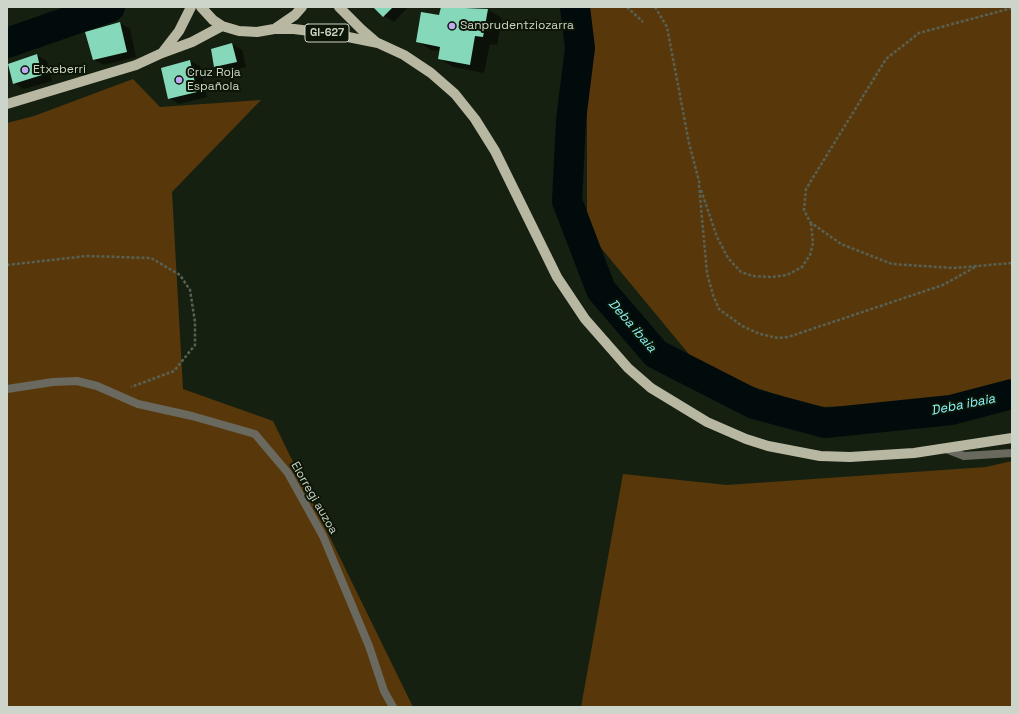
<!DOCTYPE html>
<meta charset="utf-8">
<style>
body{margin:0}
#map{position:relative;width:1019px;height:714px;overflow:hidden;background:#152010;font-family:"Space Grotesk",sans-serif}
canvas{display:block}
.frame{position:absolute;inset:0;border:8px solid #cdd4c9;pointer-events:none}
</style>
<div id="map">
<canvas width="1019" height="714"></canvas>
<div class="frame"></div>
</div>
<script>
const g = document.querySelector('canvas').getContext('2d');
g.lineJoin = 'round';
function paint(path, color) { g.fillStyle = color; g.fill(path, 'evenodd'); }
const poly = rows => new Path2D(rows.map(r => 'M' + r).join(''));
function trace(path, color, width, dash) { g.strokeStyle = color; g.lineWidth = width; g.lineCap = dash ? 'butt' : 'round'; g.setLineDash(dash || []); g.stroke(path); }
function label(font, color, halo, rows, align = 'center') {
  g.font = font + ' "Space Grotesk",sans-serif'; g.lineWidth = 4; g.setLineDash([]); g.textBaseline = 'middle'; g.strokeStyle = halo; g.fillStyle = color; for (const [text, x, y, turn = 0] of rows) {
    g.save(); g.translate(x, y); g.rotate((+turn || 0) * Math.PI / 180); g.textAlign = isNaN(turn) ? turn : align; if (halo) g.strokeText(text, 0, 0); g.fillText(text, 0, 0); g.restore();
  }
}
const forest = poly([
 [587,7,1012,7,1012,389,903,405,815,407,702,370,587,231],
 [133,79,160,107,261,100,172,192,183,389,273,421,413,707,7,707,7,123,34,116],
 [1012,461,1012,707,581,707,623,474,727,485,986,467]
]);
const shadow = poly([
 [375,7,407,7,407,8,394,22,384,16],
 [442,7,475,7,488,10,502,18,497,45,490,44,484,73,453,67,439,58,440,51,431,50,417,41,440,16],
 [120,23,130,29,136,57,104,65,94,60],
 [232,44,242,50,246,67,225,72,215,66],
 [37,55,47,61,52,81,24,89,14,83],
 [190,61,200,66,207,97,179,104,169,98,162,69]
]);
const river = poly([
 [575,7,580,48,571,120,567,201,601,290,656,354,754,404,825,423,951,410,1012,394],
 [7,43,110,7]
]);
const building = poly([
 [373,7,393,7,383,17],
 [441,7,488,9,483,37,475,36,470,65,438,59,440,47,416,42,421,12,439,15],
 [120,22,127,52,93,60,85,32],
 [232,43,237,62,214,67,211,49],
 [37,54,42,75,13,84,8,64],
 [190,60,197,92,168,99,161,68]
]);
const path = poly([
 [627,7,643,22],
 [655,7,667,27,689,143,700,185],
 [1012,8,919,33,886,59,806,189,804,210,810,222,841,244,892,264,954,268,1012,263],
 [699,185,707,273,713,295,719,309,742,326,760,334,778,338,788,337,943,285,977,266],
 [701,190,717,237,728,258,741,272,753,276,772,277,787,275,802,267,810,255,813,243,811,223],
 [7,265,87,256,151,258,180,275,190,290,195,322,195,345,174,371,131,387]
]);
const lane = poly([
 [946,449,964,456,1012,453]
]);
const street = poly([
 [7,389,53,382,77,381,97,386,138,404,192,416,255,434,288,473,323,536,369,646,384,691,393,707]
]);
const primary = poly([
 [201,7,213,20,222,26,239,31,257,32,274,29,294,29,333,34,378,43,404,55,431,73,455,94,475,119,495,151,557,277,585,319,628,368,651,388,707,422,746,439,768,446,820,456,850,457,914,453,1012,438],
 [339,7,361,29,376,42],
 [276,28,295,15,302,7],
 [162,53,179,31,191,7],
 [7,104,136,65,162,53,192,42,222,26]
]);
const markers = [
 [452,26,4,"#c1a8f3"],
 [25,70,4,"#c1a8f3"],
 [179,80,4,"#c1a8f3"]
];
const shields = [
 [327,33,44]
];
const shieldNames = [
 ["GI-627",327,33]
];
const poiNames = [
 ["Sanprudentziozarra",460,26],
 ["Etxeberri",33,70],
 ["Cruz Roja",187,73],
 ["Española",187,87]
];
const streetNames = [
 ["Elorregi auzoa",314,498,60]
];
const waterNames = [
 ["Deba ibaia",632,326,49],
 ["Deba ibaia",963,405,-11]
];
paint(forest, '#58380a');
paint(shadow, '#0007');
trace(river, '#020b0c', 30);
paint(building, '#86d8ba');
trace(path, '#586153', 2.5, [3, 2]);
trace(lane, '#69695f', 8);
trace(street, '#69695f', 8);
trace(primary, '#b8b7a2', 10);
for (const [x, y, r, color] of markers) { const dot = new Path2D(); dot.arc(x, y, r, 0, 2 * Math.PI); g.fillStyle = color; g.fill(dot); trace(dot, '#0c1607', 1.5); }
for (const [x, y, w] of shields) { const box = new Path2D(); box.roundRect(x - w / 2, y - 9, w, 18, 3); g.fillStyle = '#0c1607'; g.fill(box); trace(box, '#cdd4c9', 1); }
label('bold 11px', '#cdd4c9', null, shieldNames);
label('12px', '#cdd4c9', '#0c1607', poiNames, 'left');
label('12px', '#cdd4c9', '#0c1607', streetNames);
label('italic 13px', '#8cf4fb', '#0c1607', waterNames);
</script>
